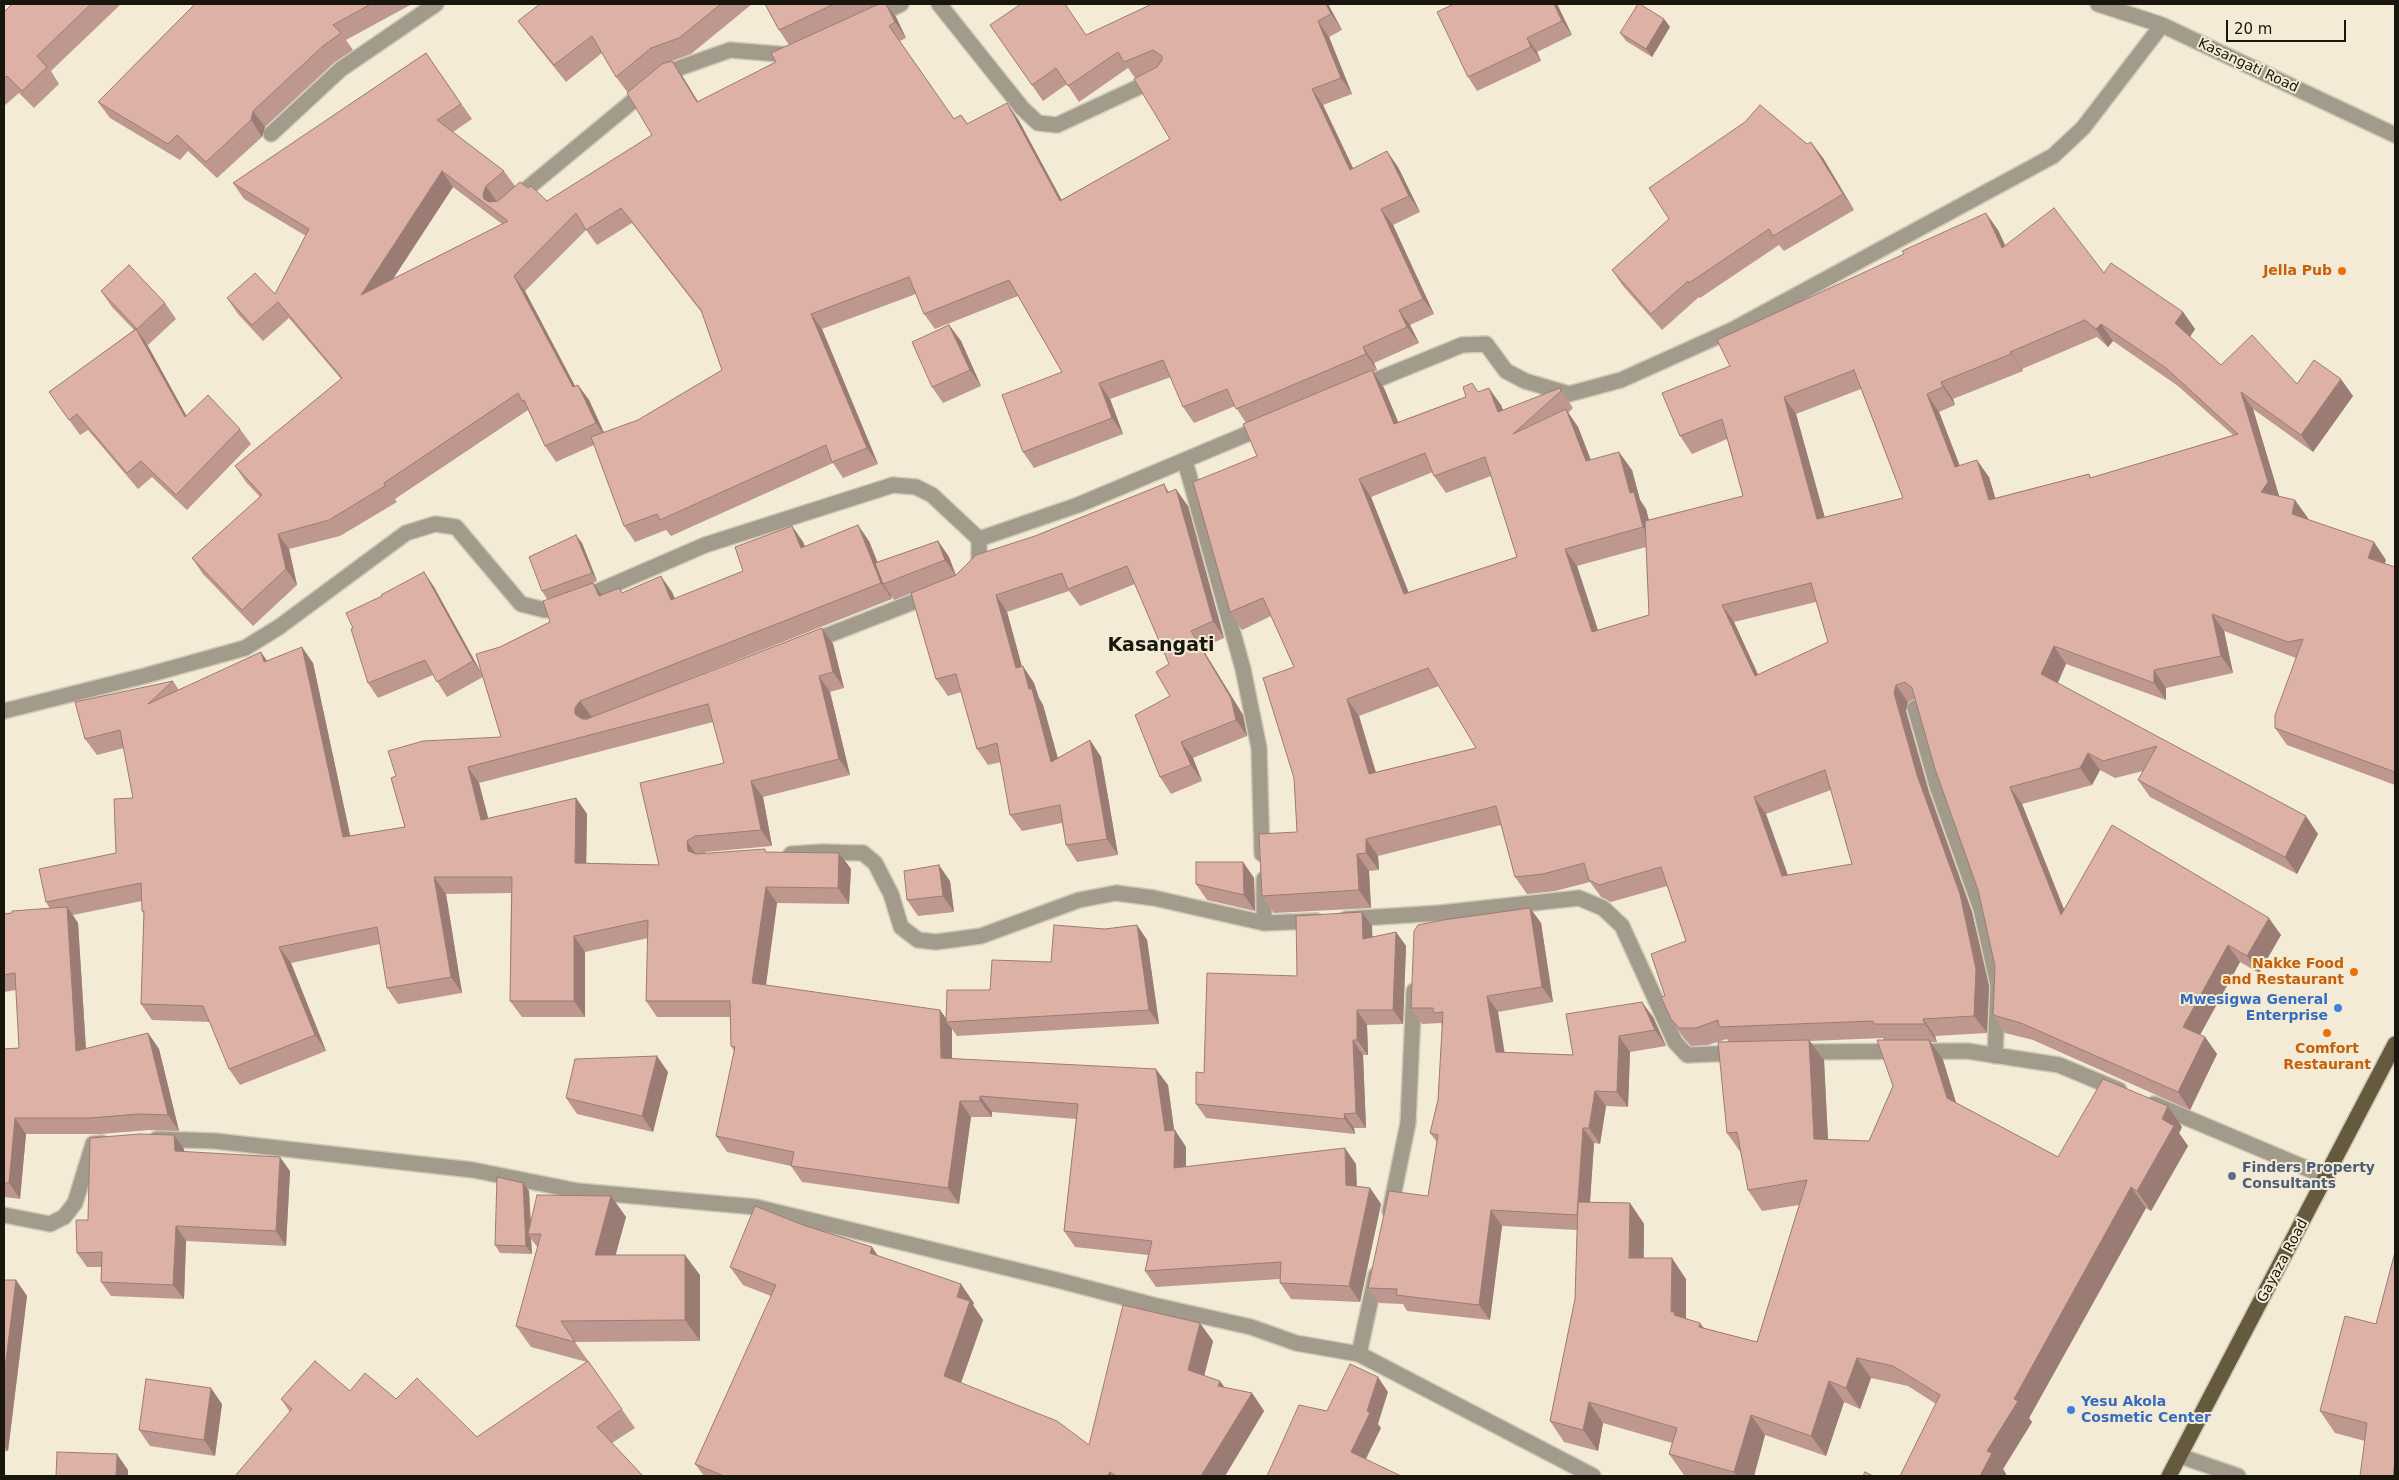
<!DOCTYPE html>
<style>
body{margin:0}
#map{position:relative;width:2399px;height:1480px;overflow:hidden;background:#f3ebd5;font-family:"DejaVu Sans",sans-serif}
canvas{display:block}
.frame{position:absolute;inset:0;border:5px solid #19160e;pointer-events:none}
.scale{position:absolute;left:2226px;top:20px;width:120px;height:22px;box-sizing:border-box;border:2px solid #19160e;border-top:0;padding-left:6px;font-size:15px;line-height:18px;white-space:nowrap;color:#19160e;-webkit-text-stroke:4px #f3ebd5;paint-order:stroke}
</style>
<div id="map">
<canvas width="2399" height="1480"></canvas>
<div class="frame"></div>
<div class="scale">20 m</div>
</div>
<script>
const g = document.querySelector('canvas').getContext('2d');
g.lineJoin = 'round';
const poly = rows => new Path2D(rows.map(r => 'M' + r).join(''));
function trace(path, color, width, dash) { g.strokeStyle = color; g.lineWidth = width; g.lineCap = dash ? 'butt' : 'round'; g.setLineDash(dash || []); g.stroke(path); }
function paint(path, color) { g.fillStyle = color; g.fill(path, 'evenodd'); }
function label(font, color, halo, rows, align = 'center') {
  g.font = font + ' "DejaVu Sans",sans-serif'; g.lineWidth = 4; g.setLineDash([]); g.textBaseline = 'middle'; g.strokeStyle = halo; g.fillStyle = color; for (const [text, x, y, turn = 0] of rows) {
    g.save(); g.translate(x, y); g.rotate((+turn || 0) * Math.PI / 180); g.textAlign = isNaN(turn) ? turn : align; if (halo) g.strokeText(text, 0, 0); g.fillText(text, 0, 0); g.restore();
  }
}
const minor = poly([
 [939,4,1022,108,1038,123,1057,125,1156,79],
 [2098,4,2162,25,2395,135],
 [873,17,901,4],
 [271,134,341,69,436,4],
 [512,201,668,72,730,50,791,55],
 [1359,387,1462,345,1486,344,1506,371,1525,381,1569,394,1621,380,1732,330,2053,156,2083,128,2162,25],
 [1185,461,1243,669,1259,748,1262,854],
 [979,539,1078,505,1266,426],
 [808,643,931,595],
 [1915,708,1938,789,1981,909,1998,985,1995,1056],
 [4,711,144,676,245,648,279,627,406,533,435,524,456,527,521,604,545,610,578,600,705,545,893,485,916,487,932,495,979,539,979,568,975,572],
 [791,854,821,852,863,853,875,863,891,894,901,927,918,940,936,942,981,936,1079,900,1116,893,1154,898,1264,923,1316,921],
 [1346,919,1440,913,1579,898,1603,908,1622,926,1675,1042,1687,1055,1740,1053],
 [1264,923,1264,879],
 [1798,1052,1967,1051,2059,1065,2119,1090],
 [2154,1104,2327,1177],
 [157,1139,215,1141,473,1170,578,1191,756,1207,1057,1280,1153,1305,1251,1327,1296,1343,1359,1354,1593,1476],
 [1390,1211,1408,1123,1414,991],
 [4,1215,50,1224,64,1217,75,1203,93,1144,102,1143],
 [1359,1354,1376,1275],
 [2180,1456,2238,1476]
]);
const major = poly([
 [2169,1476,2395,1044]
]);
const wall = poly([
 [12,4,121,4,51,71,59,84,34,108,19,93,4,106,4,12],
 [195,4,412,4,346,40,353,50,335,62,265,127,262,137,217,178,188,151,180,160,110,118,98,102],
 [540,4,752,4,691,54,672,61,683,77,698,102,776,62,789,45,779,30,765,4,887,4,896,17,906,38,900,41,954,119,961,115,968,124,1018,119,1061,200,1170,139,1135,78,1128,68,1079,102,1067,84,1043,101,990,25,1087,35,1328,4,1342,30,1329,37,1352,94,1323,105,1353,168,1398,167,1420,212,1393,225,1434,314,1410,325,1419,343,1374,363,1377,370,1373,372,1384,388,1398,422,1478,392,1501,405,1503,410,1560,388,1573,408,1568,413,1578,427,1591,460,1632,470,1640,500,1646,509,1649,520,1743,496,1727,439,1692,454,1680,436,1730,366,1998,230,2005,245,2104,273,2183,312,2195,329,2190,337,2221,365,2297,384,2353,396,2313,452,2253,409,2279,496,2308,518,2307,519,2386,560,2384,564,2395,567,2395,785,2287,745,2275,728,2296,658,2224,631,2233,673,2166,688,2166,700,2066,664,2057,683,2318,834,2297,874,2150,797,2138,780,2143,771,2115,778,2100,770,2092,785,2022,804,2064,909,2281,935,2259,973,2240,962,2200,1035,2205,1037,2217,1054,2190,1110,2033,1040,2005,1033,1993,1015,1995,966,1978,890,1915,699,1908,702,1906,711,1929,792,1972,912,1989,986,1987,1033,1935,1036,1937,1042,1930,1042,1943,1060,1956,1103,2058,1157,2182,1127,2179,1133,2188,1146,2151,1211,2146,1208,2029,1418,2032,1422,2003,1469,2006,1474,2005,1476,1900,1476,1936,1404,1908,1386,1871,1378,1860,1409,1844,1402,1826,1456,1765,1435,1754,1476,1690,1476,1684,1475,1669,1454,1672,1443,1603,1423,1598,1451,1564,1442,1550,1421,1575,1299,1577,1230,1502,1226,1490,1320,1407,1311,1403,1304,1379,1303,1368,1288,1428,1196,1437,1142,1430,1133,1438,1100,1442,1026,1441,1023,1422,1024,1411,1008,1530,908,1541,923,1553,1002,1498,1012,1504,1052,1573,1055,1653,1017,1666,1046,1630,1052,1628,1107,1606,1106,1600,1144,1594,1143,1590,1202,1630,1203,1644,1224,1644,1258,1686,1279,1686,1318,1704,1328,1757,1342,1799,1205,1762,1211,1748,1190,1741,1153,1727,1133,1729,1042,1727,1039,1708,1045,1691,1046,1683,1037,1671,1019,1665,996,1686,941,1667,886,1611,902,1601,897,1590,882,1555,891,1527,894,1515,877,1501,825,1378,856,1379,870,1369,871,1371,908,1274,913,1262,896,1297,832,1294,667,1271,616,1242,630,1230,612,1257,456,1246,423,1235,406,1194,423,1183,407,1171,377,1110,399,1123,434,1034,468,1023,452,1062,372,1018,296,935,329,924,314,916,294,822,329,878,464,843,478,833,463,671,536,666,530,635,542,624,526,594,445,556,462,545,446,528,410,395,499,397,502,340,536,289,549,297,585,253,626,203,574,192,558,260,497,246,482,235,466,341,379,289,318,263,341,238,314,227,298,275,294,306,236,244,199,233,183,426,53,472,119,453,132,504,171,515,186,547,201,652,135,628,93,616,77,602,53,566,82,530,37,518,21],
 [453,187,502,224,393,279],
 [632,223,702,313,722,370,638,420,604,433,589,400,578,385,575,386,525,291,586,230,597,245],
 [2097,337,2108,347,2113,341,2178,386,2233,435,2091,478,2089,474,1995,498,1989,477,1959,466,1939,412,1955,405,1953,399,2023,371,2022,369],
 [1861,389,1903,498,1824,517,1796,414],
 [1433,472,1434,476,1446,493,1491,476,1517,557,1408,592,1371,497],
 [1646,547,1649,615,1598,630,1577,566],
 [1816,602,1828,642,1758,675,1734,622],
 [1439,686,1476,748,1376,772,1359,716],
 [1831,790,1852,864,1788,875,1766,814],
 [1883,1038,1893,1086,1869,1141,1828,1140,1824,1060,1810,1041],
 [1454,4,1557,4,1572,35,1537,52,1541,61,1477,91,1468,77],
 [1664,19,1670,27,1652,57,1626,41,1620,33],
 [1823,158,1854,210,1784,251,1779,245,1700,298,1699,297,1662,330,1623,286,1612,270,1669,219],
 [101,291,165,303,176,319,148,345,145,341,186,416,240,429,251,444,187,510,152,477,138,489,88,430,80,435,49,392,134,330,112,307],
 [949,325,961,341,981,386,943,403,932,387],
 [1164,484,1169,492,1188,506,1224,638,1202,648,1243,715,1247,736,1193,758,1202,781,1171,794,1160,777,1170,696,1169,664,1135,584,1080,606,1069,591,1007,612,1022,667,1034,683,1039,698,1043,705,1058,758,1090,740,1101,757,1118,855,1077,862,1066,845,1062,823,1022,831,1010,815,1001,762,988,765,977,749,961,692,948,696,936,679,911,593,894,600,891,595,892,599,676,684,822,628,833,644,844,688,830,692,850,775,763,797,772,846,706,852,704,854,767,852,839,853,851,869,849,904,777,903,766,985,946,1018,990,990,1051,962,1105,929,1137,925,1147,940,1159,1024,957,1036,952,1029,952,1059,1168,1085,1174,1131,1186,1147,1186,1167,1356,1164,1357,1186,1370,1188,1381,1204,1360,1302,1291,1299,1280,1283,1280,1279,1156,1287,1145,1271,1148,1255,1075,1247,1064,1231,1076,1119,992,1112,992,1117,971,1117,959,1204,802,1182,791,1166,727,1152,716,1136,734,1051,731,1046,730,1017,657,1017,646,1001,648,938,585,952,585,1017,522,1017,510,1001,511,893,446,894,462,993,398,1004,387,988,380,944,291,963,326,1051,240,1085,229,1069,210,1022,152,1020,141,1004,144,914,142,911,142,901,73,915,78,923,86,1049,148,1033,159,1049,179,1131,149,1130,101,1134,26,1134,20,1199,4,1197,4,1049,19,1048,16,990,4,992,4,914,50,909,46,902,116,853,133,798,124,748,97,755,85,739,173,681,179,690,267,661,313,663,350,836,405,827,391,778,501,737,483,677,447,697,433,675,378,698,368,683,353,628,382,596,424,572,434,587,482,674,500,647,550,622,547,599,542,591,582,543,597,581,593,583,602,595,622,593,672,592,675,599,743,571,792,526,803,542,805,546,869,541,877,562,938,541,949,557,956,575,1035,536],
 [713,722,724,763,659,865,586,863,587,814,576,798,488,819,479,783],
 [1243,862,1254,878,1255,911,1207,900,1196,884],
 [950,881,954,912,918,916,907,900],
 [1362,912,1372,926,1372,937,1396,932,1406,946,1403,1024,1367,1025,1368,1055,1363,1055,1366,1128,1354,1128,1355,1134,1206,1118,1196,1104,1204,1073,1297,976],
 [668,1072,653,1132,577,1114,566,1098],
 [174,1135,184,1149,184,1152,290,1171,286,1246,186,1241,184,1299,111,1296,101,1282,101,1267,87,1267,77,1253,88,1220],
 [529,1191,531,1223,611,1196,626,1217,615,1255,700,1275,700,1341,575,1342,635,1428,612,1443,643,1476,290,1412,281,1399,350,1391,396,1399,477,1437,587,1362,531,1347,516,1326,538,1248,531,1239,532,1254,500,1253,495,1245],
 [803,1225,872,1247,877,1255,974,1303,973,1305,983,1320,961,1383,1089,1445,1213,1341,1204,1376,1224,1387,1252,1393,1264,1411,1225,1476,704,1476,695,1464,771,1296,743,1285,730,1267],
 [2395,1252,2365,1441,2335,1433,2320,1411,2376,1324],
 [4,1280,16,1280,27,1296,8,1451,4,1451],
 [222,1404,215,1456,150,1446,139,1430]
]);
const shadedWall = poly([
 [886,4,896,17,906,38,895,22],
 [1326,4,1328,4,1342,30,1331,14],
 [1554,4,1557,4,1572,35,1562,21],
 [1664,19,1670,27,1652,57,1646,49],
 [1318,21,1329,37,1352,94,1341,78],
 [1527,38,1537,52,1541,61,1531,47],
 [672,61,683,77,708,118,697,102],
 [1312,89,1323,105,1361,185,1350,170],
 [1007,103,1018,119,1071,217,1060,201],
 [253,111,265,127,262,137,251,120],
 [1811,142,1823,158,1854,210,1843,194],
 [1387,151,1398,167,1420,212,1409,196],
 [442,171,453,187,372,311,361,295],
 [486,186,497,202,490,207,484,199,483,194],
 [1381,209,1393,225,1434,314,1423,299],
 [1986,213,1998,230,2014,265,2002,248],
 [514,276,525,291,584,403,573,387],
 [1399,310,1410,325,1419,343,1407,327],
 [2183,312,2195,329,2187,341,2175,323],
 [811,314,822,329,878,464,867,448],
 [2101,324,2113,341,2108,347,2096,329],
 [949,325,961,341,981,386,970,370],
 [136,329,147,344,196,433,185,417],
 [1363,347,1374,363,1377,370,1366,354],
 [2010,352,2022,369,2023,371,2011,354],
 [1372,370,1384,388,1406,441,1394,424],
 [2341,379,2353,396,2313,452,2301,435],
 [1941,382,1953,399,1955,405,1943,387],
 [1099,383,1110,399,1123,434,1112,418],
 [578,385,589,400,607,439,596,423],
 [1489,388,1501,405,1510,429,1498,412],
 [2241,392,2253,409,2280,499,2261,492],
 [1927,394,1939,412,1967,484,1955,467],
 [1784,397,1796,414,1830,536,1817,519],
 [1566,409,1578,427,1598,479,1586,461],
 [1619,452,1632,470,1640,500,1646,509,1655,545,1643,527,1630,493],
 [1977,460,1989,477,2001,517,1989,500],
 [1359,479,1371,497,1416,611,1404,594],
 [1176,489,1188,506,1224,638,1213,621],
 [2295,500,2308,518,2304,531,2292,514],
 [858,525,869,541,886,583,883,584,891,595,892,599,881,583],
 [792,526,803,542,812,564,801,548],
 [278,534,289,549,297,585,286,569],
 [576,535,582,543,597,581,592,573],
 [938,541,949,557,956,576,945,560],
 [2374,542,2386,560,2380,575,2368,558],
 [1565,549,1577,566,1604,649,1592,632],
 [424,572,434,587,483,676,473,661],
 [661,576,672,592,682,616,671,600],
 [593,583,605,599,599,596],
 [996,595,1007,612,1027,685,1016,668],
 [1722,605,1734,622,1767,694,1755,676],
 [2212,614,2224,631,2233,673,2221,656],
 [822,628,833,644,844,688,833,672],
 [1191,631,1202,648,1243,715,1247,736,1236,720],
 [2054,646,2066,664,2054,692,2041,674],
 [302,647,313,663,354,853,343,837],
 [261,652,272,668,264,662],
 [1023,666,1034,683,1039,698,1043,705,1063,778,1051,762,1029,689],
 [2154,670,2166,688,2166,700,2154,683],
 [819,676,830,692,850,775,839,759],
 [1896,685,1908,702,1906,711,1929,792,1972,912,1989,986,1987,1033,1974,1016,1917,775,1894,693],
 [1347,699,1359,716,1381,791,1369,774],
 [580,701,592,717,586,724,575,714,575,708],
 [1090,740,1101,757,1118,855,1107,839],
 [1181,742,1193,758,1202,781,1191,765],
 [2088,753,2100,770,2092,785,2080,768],
 [468,767,479,783,493,836,481,820],
 [751,781,763,797,772,846,761,830],
 [2010,787,2022,804,2073,932,2061,915],
 [1754,797,1766,814,1794,893,1782,876],
 [576,798,587,814,586,879,575,863],
 [2306,816,2318,834,2297,874,2285,857],
 [1366,839,1378,856,1379,870,1366,853],
 [687,841,698,857,688,851],
 [839,853,851,869,849,904,838,888],
 [1357,854,1369,871,1371,908,1359,890],
 [1243,862,1254,878,1255,911,1244,895],
 [939,865,950,881,954,912,943,896],
 [434,877,446,894,462,993,451,977],
 [766,887,777,903,764,999,752,983],
 [67,907,78,923,87,1067,76,1051],
 [1530,908,1541,923,1553,1002,1542,987],
 [1362,912,1372,926,1373,954,1363,939],
 [2269,918,2281,935,2259,973,2247,956],
 [1137,925,1147,940,1159,1024,1149,1010],
 [1396,932,1406,946,1403,1024,1393,1010],
 [574,936,585,952,585,1017,574,1001],
 [2228,945,2240,962,2195,1044,2183,1027],
 [279,947,291,963,326,1051,315,1035],
 [1487,996,1498,1012,1507,1067,1496,1052],
 [1642,1002,1653,1017,1666,1046,1655,1030],
 [940,1010,948,1021,946,1022,952,1029,952,1074,941,1058],
 [1357,1010,1367,1025,1368,1055,1357,1040],
 [1923,1019,1935,1036,1937,1042,1925,1024],
 [148,1033,159,1049,179,1131,168,1115],
 [1619,1036,1630,1052,1628,1107,1617,1092],
 [2205,1037,2217,1054,2190,1110,2178,1092],
 [1353,1040,1363,1055,1366,1128,1356,1113],
 [1809,1040,1824,1060,1829,1160,1814,1139],
 [1929,1040,1943,1060,1961,1119,1947,1098],
 [657,1056,668,1072,653,1132,642,1116],
 [1156,1069,1168,1085,1175,1136,1175,1130,1186,1147,1186,1184,1174,1168,1165,1131],
 [1595,1091,1606,1106,1600,1144,1589,1128],
 [980,1096,992,1112,992,1117,980,1101],
 [960,1101,971,1117,959,1204,948,1188],
 [2168,1106,2182,1127,2179,1133,2188,1146,2151,1211,2137,1191,2162,1119],
 [1344,1114,1354,1128,1355,1134,1345,1119],
 [15,1118,26,1134,20,1199,9,1183],
 [1583,1128,1594,1143,1588,1231,1577,1215],
 [174,1135,184,1149,186,1166,175,1151],
 [1345,1148,1356,1164,1357,1201,1346,1185],
 [280,1157,290,1171,286,1246,276,1231],
 [523,1183,529,1191,531,1234,528,1234,531,1239,532,1254,526,1246],
 [2131,1187,2146,1208,2029,1418,2032,1422,2003,1469,2006,1474,2005,1476,1980,1476,1987,1451,2014,1399],
 [1370,1188,1381,1204,1360,1302,1349,1286],
 [611,1196,626,1217,610,1276,595,1255],
 [1630,1203,1644,1224,1643,1278,1629,1258],
 [1491,1210,1502,1226,1490,1320,1479,1305],
 [176,1226,186,1241,184,1299,173,1285],
 [872,1247,884,1265,870,1253],
 [685,1255,700,1275,700,1341,685,1320],
 [1672,1258,1686,1279,1686,1328,1671,1312],
 [16,1280,27,1296,8,1451,4,1446,4,1376],
 [961,1284,974,1303,973,1305,983,1320,957,1394,944,1376,957,1297],
 [1200,1323,1213,1341,1201,1388,1188,1370],
 [1700,1323,1715,1343,1699,1327],
 [1857,1358,1871,1378,1860,1409,1846,1388],
 [1378,1377,1388,1392,1378,1424,1381,1428,1362,1467,1351,1452,1367,1411],
 [1220,1381,1233,1399,1218,1386],
 [1829,1381,1844,1402,1826,1456,1811,1436],
 [211,1388,222,1404,215,1456,204,1440],
 [1252,1393,1264,1411,1225,1476,1201,1476],
 [1589,1402,1603,1423,1598,1451,1583,1430],
 [1751,1415,1765,1435,1754,1476,1737,1476,1734,1472],
 [117,1454,128,1470,128,1476,116,1476],
 [2395,1460,2395,1476,2393,1476],
 [1110,1472,1112,1476,1107,1476]
]);
const building = poly([
 [12,4,91,4,37,56,47,67,22,91,7,76,4,78,4,12,12,4],
 [195,4,371,4,333,25,341,33,323,46,253,111,251,120,206,162,177,135,168,144,98,102,195,4],
 [540,4,721,4,679,38,651,48,616,77,592,36,554,65,518,21,540,4],
 [765,4,834,4,779,30,765,4],
 [879,4,886,4,895,22,889,26,954,119,961,115,967,124,1007,103,1060,201,1170,139,1134,79,1157,67,1162,60,1162,56,1153,50,1124,62,1118,52,1068,86,1056,68,1032,85,990,25,1021,4,1065,4,1086,35,1152,4,1326,4,1331,14,1318,21,1341,78,1312,89,1350,170,1387,151,1409,196,1381,209,1423,299,1399,310,1407,327,1363,347,1366,354,1236,409,1227,389,1183,407,1163,360,1099,383,1112,418,1023,452,1002,395,1062,372,1009,280,924,314,909,277,811,314,867,448,832,462,826,445,660,520,657,514,624,526,591,437,638,420,722,370,701,310,621,208,586,230,576,213,514,276,573,387,578,385,596,423,545,446,524,400,522,401,518,393,384,483,385,486,329,520,278,534,286,569,242,610,192,558,262,495,235,466,342,378,278,302,252,325,227,298,255,273,275,294,309,229,233,183,426,53,461,104,437,120,504,171,486,186,483,194,484,199,489,202,498,201,520,182,528,188,531,186,547,201,652,135,627,93,662,64,672,61,697,102,776,62,771,53,879,4],
 [442,171,508,221,361,295,442,171],
 [1454,4,1554,4,1562,21,1527,38,1531,47,1468,77,1437,12,1454,4],
 [1638,4,1640,4,1664,19,1646,49,1620,33,1638,4],
 [1760,105,1807,144,1811,142,1843,194,1773,236,1769,229,1689,283,1688,281,1651,314,1612,270,1669,219,1649,188,1745,122,1760,105],
 [2054,208,2104,273,2111,263,2183,312,2175,323,2221,365,2252,335,2297,384,2314,360,2341,379,2301,435,2241,392,2268,482,2261,492,2295,500,2292,514,2374,542,2368,558,2395,567,2395,772,2275,728,2275,715,2303,639,2288,642,2212,614,2221,656,2154,670,2154,683,2054,646,2041,674,2306,816,2285,857,2138,780,2157,746,2103,761,2088,753,2080,768,2010,787,2061,915,2112,825,2269,918,2247,956,2228,945,2183,1027,2205,1037,2178,1092,2021,1023,1993,1015,1995,966,1978,890,1935,769,1912,688,1905,682,1896,685,1894,693,1917,775,1960,894,1976,969,1974,1016,1923,1019,1925,1024,1874,1024,1873,1021,1719,1027,1718,1020,1696,1028,1679,1028,1671,1019,1661,997,1665,996,1651,954,1686,941,1661,867,1599,885,1589,880,1584,863,1543,874,1515,877,1496,806,1366,839,1366,853,1357,854,1359,890,1262,896,1259,834,1297,832,1294,778,1263,678,1294,667,1263,598,1230,612,1193,482,1257,456,1243,424,1372,370,1394,424,1466,397,1463,387,1472,383,1478,392,1489,388,1498,412,1560,388,1561,391,1513,434,1566,409,1586,461,1619,452,1630,493,1634,492,1643,527,1565,549,1592,632,1649,615,1645,521,1743,496,1722,419,1680,436,1662,393,1730,366,1717,340,1904,254,1902,251,1986,213,2002,248,2054,208],
 [2085,320,2096,329,2101,324,2166,368,2238,434,2090,478,2089,474,1989,500,1977,460,1955,467,1927,394,1943,387,1941,382,2011,354,2010,352,2085,320],
 [1854,370,1903,498,1817,519,1784,397,1854,370],
 [1425,453,1434,476,1485,457,1517,557,1404,594,1359,479,1425,453],
 [1811,583,1828,642,1755,676,1722,605,1811,583],
 [1428,668,1476,748,1369,774,1347,699,1428,668],
 [1825,770,1852,864,1782,876,1754,797,1825,770],
 [129,265,165,303,137,329,101,291,129,265],
 [949,325,970,370,932,387,912,342,949,325],
 [136,329,185,417,208,395,240,429,176,495,141,461,127,473,77,414,69,420,49,392,136,329],
 [1164,484,1167,493,1176,489,1213,621,1191,631,1231,698,1236,720,1181,742,1191,765,1160,777,1135,715,1170,696,1156,672,1169,664,1127,566,1068,589,1062,573,996,595,1016,668,1023,666,1029,689,1032,689,1051,762,1090,740,1107,839,1066,845,1060,805,1010,815,997,743,977,749,956,674,936,679,911,593,956,575,976,555,1035,536,1164,484],
 [858,525,881,583,580,701,575,708,575,714,582,719,587,719,822,628,833,672,819,676,839,759,751,781,761,830,695,836,687,841,688,851,696,854,765,849,765,852,839,853,838,888,766,887,752,983,940,1010,941,1058,1156,1069,1165,1131,1175,1130,1174,1168,1345,1148,1346,1185,1370,1188,1349,1286,1280,1283,1281,1262,1145,1271,1152,1241,1064,1231,1078,1104,980,1096,980,1101,960,1101,948,1188,791,1166,794,1152,716,1136,735,1047,731,1046,730,1001,646,1001,648,920,574,936,574,1001,510,1001,512,877,434,877,451,977,387,988,377,927,279,947,315,1035,229,1069,203,1006,141,1004,144,911,142,911,141,883,46,902,39,869,116,853,114,799,133,798,120,730,85,739,75,702,173,681,148,704,261,652,264,662,302,647,343,837,405,827,391,778,396,776,388,751,423,741,501,737,476,654,500,647,550,622,543,601,593,583,599,596,619,588,622,593,661,576,671,600,743,571,735,547,792,526,801,548,858,525],
 [708,704,724,763,640,783,659,865,575,863,576,798,481,820,468,767,708,704],
 [576,535,592,573,542,591,529,557,576,535],
 [938,541,945,560,883,584,875,563,938,541],
 [424,572,473,661,437,682,425,660,368,683,351,629,353,628,346,613,382,596,381,595,424,572],
 [1196,862,1243,862,1244,895,1196,884,1196,862],
 [939,865,943,896,907,900,904,871,939,865],
 [67,907,76,1051,148,1033,168,1115,138,1114,90,1118,15,1118,9,1183,4,1183,4,1049,19,1048,15,973,4,975,4,914,12,913,12,911,67,907],
 [1530,908,1542,987,1487,996,1496,1052,1573,1055,1566,1014,1642,1002,1655,1030,1619,1036,1617,1092,1595,1091,1589,1128,1583,1128,1577,1215,1491,1210,1479,1305,1396,1295,1397,1289,1368,1288,1389,1191,1428,1196,1438,1135,1430,1133,1438,1100,1443,1012,1434,1013,1433,1008,1411,1008,1414,931,1418,925,1443,920,1530,908],
 [1362,912,1363,939,1396,932,1393,1010,1357,1010,1357,1040,1353,1040,1356,1113,1344,1114,1345,1119,1196,1104,1196,1072,1204,1073,1207,973,1297,976,1296,916,1362,912],
 [1054,925,1105,929,1137,925,1149,1010,946,1022,947,990,990,990,992,960,1051,962,1054,925],
 [1809,1040,1814,1139,1869,1141,1893,1086,1877,1040,1929,1040,1947,1098,2058,1157,2103,1079,2168,1106,2162,1119,2174,1126,2137,1191,2131,1187,2014,1399,2018,1401,1987,1451,1992,1453,1980,1476,1900,1476,1940,1395,1893,1366,1857,1358,1846,1388,1829,1381,1811,1436,1751,1415,1734,1472,1669,1454,1677,1428,1589,1402,1583,1430,1550,1421,1575,1299,1578,1202,1630,1203,1629,1258,1672,1258,1671,1312,1675,1312,1674,1315,1700,1323,1699,1327,1757,1342,1807,1180,1748,1190,1737,1132,1727,1133,1718,1042,1809,1040],
 [657,1056,642,1116,566,1098,575,1059,657,1056],
 [140,1134,174,1135,175,1151,280,1157,276,1231,176,1226,173,1285,101,1282,102,1252,77,1253,76,1220,88,1220,90,1138,140,1134],
 [497,1177,523,1183,526,1246,495,1245,497,1177],
 [537,1195,611,1196,595,1255,685,1255,685,1320,561,1321,575,1342,516,1326,541,1234,528,1234,537,1195],
 [755,1206,803,1225,872,1247,870,1253,961,1284,957,1297,970,1301,944,1376,1057,1421,1089,1445,1123,1305,1200,1323,1188,1370,1220,1381,1218,1386,1252,1393,1201,1476,1116,1476,1110,1472,1107,1476,724,1476,695,1464,776,1285,730,1267,755,1206],
 [2395,1252,2395,1460,2393,1476,2360,1476,2367,1423,2320,1411,2345,1316,2376,1324,2395,1252],
 [4,1280,16,1280,4,1376,4,1280],
 [315,1361,350,1391,365,1373,396,1399,417,1378,477,1437,588,1361,622,1409,597,1427,643,1476,235,1476,292,1409,281,1399,315,1361],
 [1350,1364,1378,1377,1367,1411,1370,1413,1351,1452,1401,1476,1267,1476,1299,1405,1327,1411,1350,1364],
 [146,1379,211,1388,204,1440,139,1430,146,1379],
 [57,1452,117,1454,116,1476,56,1476,57,1452],
 [1865,1472,1873,1476,1863,1476,1865,1472]
]);
const markers = [
 [2342,271,5,"#e8710a"],
 [2354,972,5,"#e8710a"],
 [2338,1008,5,"#3f7fe0"],
 [2327,1033,5,"#e8710a"],
 [2232,1176,5,"#5c6f8a"],
 [2071,1410,5,"#3f7fe0"]
];
const streetNames = [
 ["Kasangati Road",2248,66,25],
 ["Gayaza Road",2283,1261,-62]
];
const foodNames = [
 ["Jella Pub",2332,271],
 ["Nakke Food",2344,964],
 ["and Restaurant",2344,980],
 ["Comfort",2327,1049,"center"],
 ["Restaurant",2327,1065,"center"]
];
const shopNames = [
 ["Mwesigwa General",2328,1000],
 ["Enterprise",2328,1016],
 ["Yesu Akola",2081,1402,"left"],
 ["Cosmetic Center",2081,1418,"left"]
];
const serviceNames = [
 ["Finders Property",2242,1168],
 ["Consultants",2242,1184]
];
const districtNames = [
 ["Kasangati",1161,646]
];
trace(minor, '#d0c9b5', 18);
trace(major, '#d0c9b5', 18);
trace(minor, '#a29b8b', 15);
trace(major, '#655a3d', 15);
paint(wall, '#be988f');
paint(shadedWall, '#9b7c74');
paint(building, '#ddb1a6');
trace(building, '#9b7c74', 1);
for (const [x, y, r, color] of markers) { const dot = new Path2D(); dot.arc(x, y, r, 0, 2 * Math.PI); g.fillStyle = color; g.fill(dot); trace(dot, '#f3ebd5', 2); }
label('14px', '#19160e', '#f3ebd5', streetNames);
label('bold 14px', '#c56008', '#f3ebd5', foodNames, 'right');
label('bold 14px', '#366cbe', '#f3ebd5', shopNames, 'right');
label('bold 14px', '#4e5e75', '#f3ebd5', serviceNames, 'left');
label('bold 19px', '#19160e', '#f3ebd5', districtNames);
</script>
